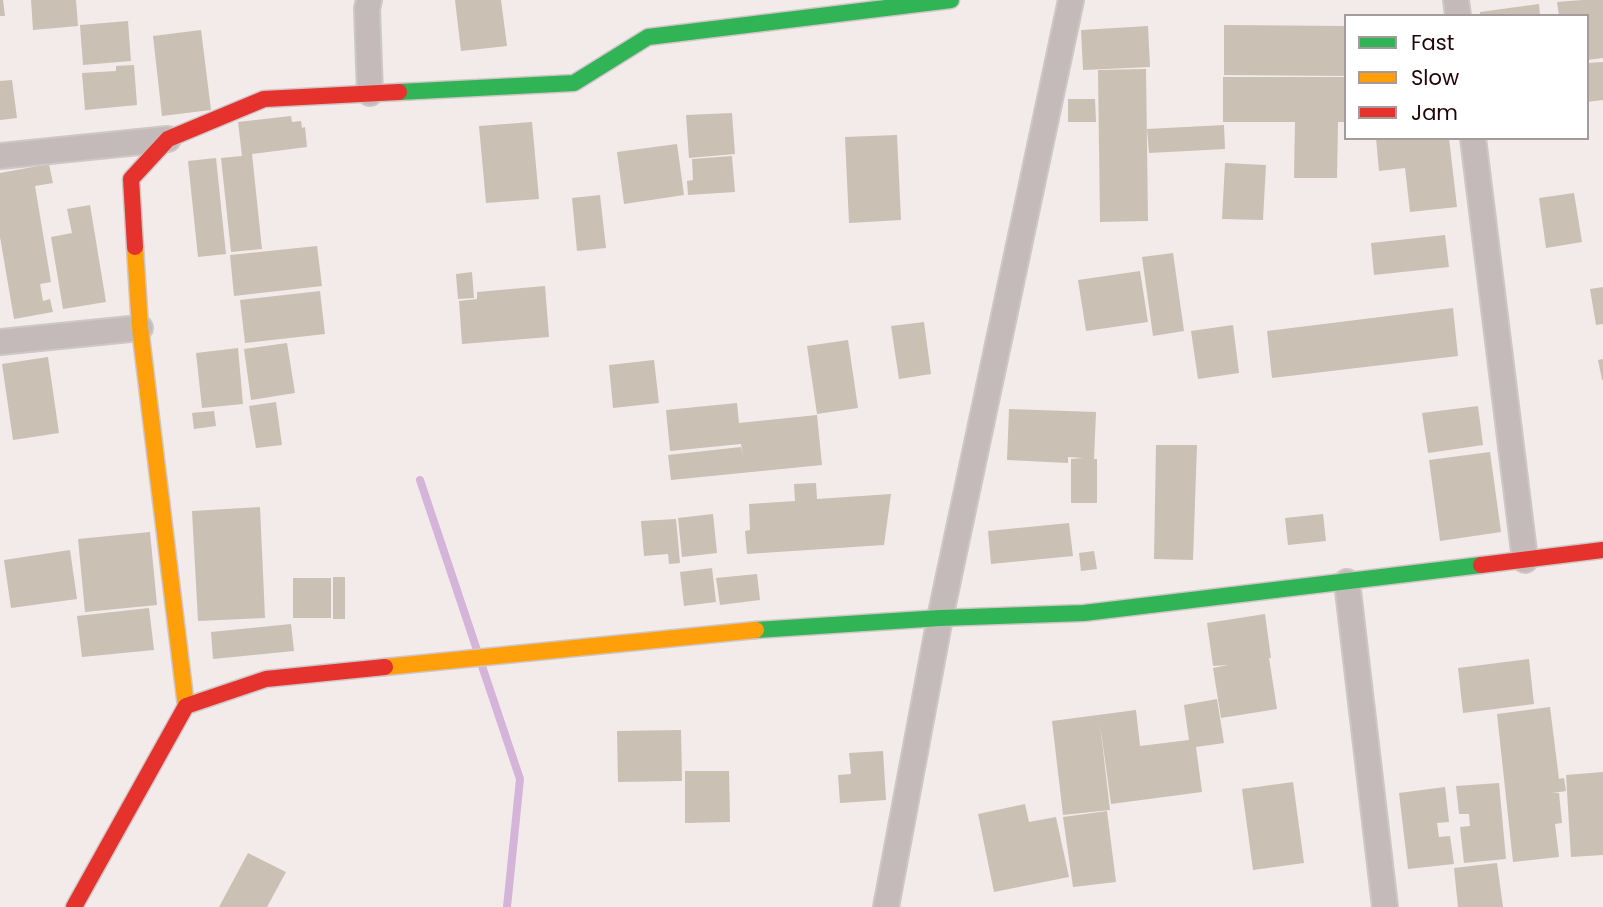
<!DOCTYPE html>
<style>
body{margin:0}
#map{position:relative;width:1603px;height:907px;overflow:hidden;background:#f3eaea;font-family:Poppins,sans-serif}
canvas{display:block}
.legend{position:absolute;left:1344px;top:14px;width:245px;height:126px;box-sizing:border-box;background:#fff;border:2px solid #a69b9c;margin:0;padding:9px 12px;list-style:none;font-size:21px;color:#200608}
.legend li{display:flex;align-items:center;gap:14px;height:35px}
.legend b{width:35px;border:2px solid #a69b9c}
</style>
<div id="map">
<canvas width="1603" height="907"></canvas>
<ul class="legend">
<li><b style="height:9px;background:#30b455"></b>Fast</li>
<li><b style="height:9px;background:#ff9f0a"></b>Slow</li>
<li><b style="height:9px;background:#e5322d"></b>Jam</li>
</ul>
</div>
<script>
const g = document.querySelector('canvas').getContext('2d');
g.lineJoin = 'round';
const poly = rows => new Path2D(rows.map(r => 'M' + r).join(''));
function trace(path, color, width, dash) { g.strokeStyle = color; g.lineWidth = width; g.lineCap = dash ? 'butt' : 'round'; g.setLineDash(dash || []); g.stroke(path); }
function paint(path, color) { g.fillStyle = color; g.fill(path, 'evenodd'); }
const stream = poly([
 [420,480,477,650],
 [482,666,520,779,507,907]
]);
const building = poly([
 [0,0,3,0,5,16,0,16],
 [31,0,76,0,78,26,33,30],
 [455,0,501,0,507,46,461,51],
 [1582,0,1603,0,1603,58,1587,60,1587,16,1559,16,1557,2],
 [1539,4,1540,16,1480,16,1480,12],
 [128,21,131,61,83,65,80,25],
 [1224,25,1346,26,1346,76,1224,75],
 [1148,26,1150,67,1083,70,1081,30],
 [201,30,211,110,162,116,153,36],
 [1603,62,1603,100,1587,102,1587,63],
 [134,65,137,105,85,110,82,73,116,71,116,66],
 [1146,69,1148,221,1100,222,1098,70],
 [1223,77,1346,77,1346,122,1338,122,1337,178,1294,178,1295,122,1223,122],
 [12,80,17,118,0,120,0,81],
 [1068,99,1095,99,1096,122,1068,122],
 [732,113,735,154,689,158,686,115],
 [291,116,292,122,301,121,302,128,305,127,307,147,252,154,262,249,231,252,221,158,242,156,238,122],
 [532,122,539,199,486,203,479,126],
 [1224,125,1225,149,1149,153,1147,129],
 [897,135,901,220,849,223,845,137],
 [1376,138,1449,138,1457,207,1410,212,1405,168,1379,171],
 [677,144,684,195,624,204,617,152],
 [732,156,735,192,688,195,687,181,693,180,692,159],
 [216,158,226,254,198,257,188,161],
 [1225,163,1266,165,1263,220,1222,219],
 [49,164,53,183,35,186,51,282,40,284,43,301,50,299,53,312,14,319,0,237,0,173],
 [1574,193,1582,242,1546,248,1539,198],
 [600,195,606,248,577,251,572,198],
 [90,205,106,302,63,309,51,237,72,233,67,209],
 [1445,235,1449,267,1374,275,1371,243],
 [317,246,322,286,234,296,230,255],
 [1173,253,1184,331,1153,336,1142,257],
 [1140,271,1148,322,1086,331,1078,280],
 [472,272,474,298,458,299,456,274],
 [545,286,549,337,462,344,459,301,477,299,477,292],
 [1603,287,1603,324,1596,325,1590,289],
 [320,291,325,334,245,343,240,300],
 [1453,308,1458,356,1272,378,1267,331],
 [924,322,931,374,899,379,891,326],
 [1233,325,1239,373,1198,379,1191,331],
 [848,340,858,408,817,414,807,346],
 [287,343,295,393,251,400,244,349],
 [238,348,243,404,202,408,196,353],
 [48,357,59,433,13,440,2,364],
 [1603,359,1603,380,1602,380,1598,360],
 [654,360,659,403,613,408,609,365],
 [276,402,282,445,256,448,249,406],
 [737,403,739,423,817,415,822,465,671,480,668,455,741,447,743,456,741,444,670,451,666,410],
 [1478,406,1483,445,1428,453,1422,413],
 [1009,409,1096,412,1094,459,1097,459,1097,503,1071,503,1071,459,1083,458,1068,457,1068,463,1007,460],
 [214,411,216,426,194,429,192,413],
 [1156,445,1197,445,1193,560,1154,559],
 [1490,452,1501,532,1440,541,1429,460],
 [816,483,817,499,891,494,884,545,747,554,745,531,750,530,749,504,795,501,794,484],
 [260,507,265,618,198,621,192,511],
 [713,514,717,553,682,557,678,518],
 [1323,514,1326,541,1288,545,1285,518],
 [676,519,680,563,669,564,668,554,644,556,641,521],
 [1069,523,1073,556,991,564,988,531],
 [150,532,157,605,85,612,78,539],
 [70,550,77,599,11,608,4,560],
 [1094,551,1097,569,1081,571,1079,553],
 [712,568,716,602,684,606,680,572],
 [757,574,760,600,720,605,716,578],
 [333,577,345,577,345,619,333,619],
 [293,578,331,578,331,618,293,618],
 [149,608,154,650,82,657,77,616],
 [1265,614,1271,658,1269,658,1277,709,1221,718,1213,668,1228,665,1213,666,1207,623],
 [291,624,294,651,213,659,211,632],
 [1529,659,1534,704,1463,713,1458,668],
 [1217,699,1224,743,1196,747,1202,792,1111,804,1100,724,1110,810,1063,815,1052,721,1136,710,1140,746,1189,740,1184,705],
 [1550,707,1559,779,1564,778,1566,791,1552,793,1559,793,1562,823,1555,824,1559,857,1513,862,1497,714],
 [681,730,682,781,618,782,617,731],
 [883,751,886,800,840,803,838,775,851,774,849,753],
 [685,771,729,771,730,822,685,823],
 [1603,772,1603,855,1571,857,1566,775],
 [1293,782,1304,863,1253,870,1242,789],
 [1499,783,1506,859,1464,863,1460,827,1470,826,1469,814,1459,814,1456,786],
 [1445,787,1449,822,1437,823,1439,837,1450,836,1454,864,1408,869,1399,793],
 [1025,804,1029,822,1056,817,1069,877,994,892,978,814],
 [1107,811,1116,882,1073,887,1063,817],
 [248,853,286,872,267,907,219,907],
 [1497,863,1503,907,1458,907,1454,868]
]);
const street = poly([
 [369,0,367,9,370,93],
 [1456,0,1458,16],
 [1473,138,1525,560],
 [0,156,168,139],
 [0,342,140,328],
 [1347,582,1385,907],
 [886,907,940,618,1071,0]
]);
const fast = poly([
 [399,92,574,83,648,37,951,0],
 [756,630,940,618,1084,613,1481,565]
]);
const slow = poly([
 [135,247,140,328,186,706],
 [385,667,756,630]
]);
const jam = poly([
 [135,247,131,179,168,139,264,99,399,92],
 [1481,565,1603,550],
 [74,907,186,706,266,679,385,667]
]);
trace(stream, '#d4b4d9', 8);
paint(building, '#cbc0b4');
trace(street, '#d0c6c7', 28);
trace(fast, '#d0c6c7', 19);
trace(slow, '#d0c6c7', 19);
trace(jam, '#d0c6c7', 19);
trace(street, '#c5baba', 24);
trace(fast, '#30b455', 16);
trace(slow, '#ff9f0a', 16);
trace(jam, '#e5322d', 16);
</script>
